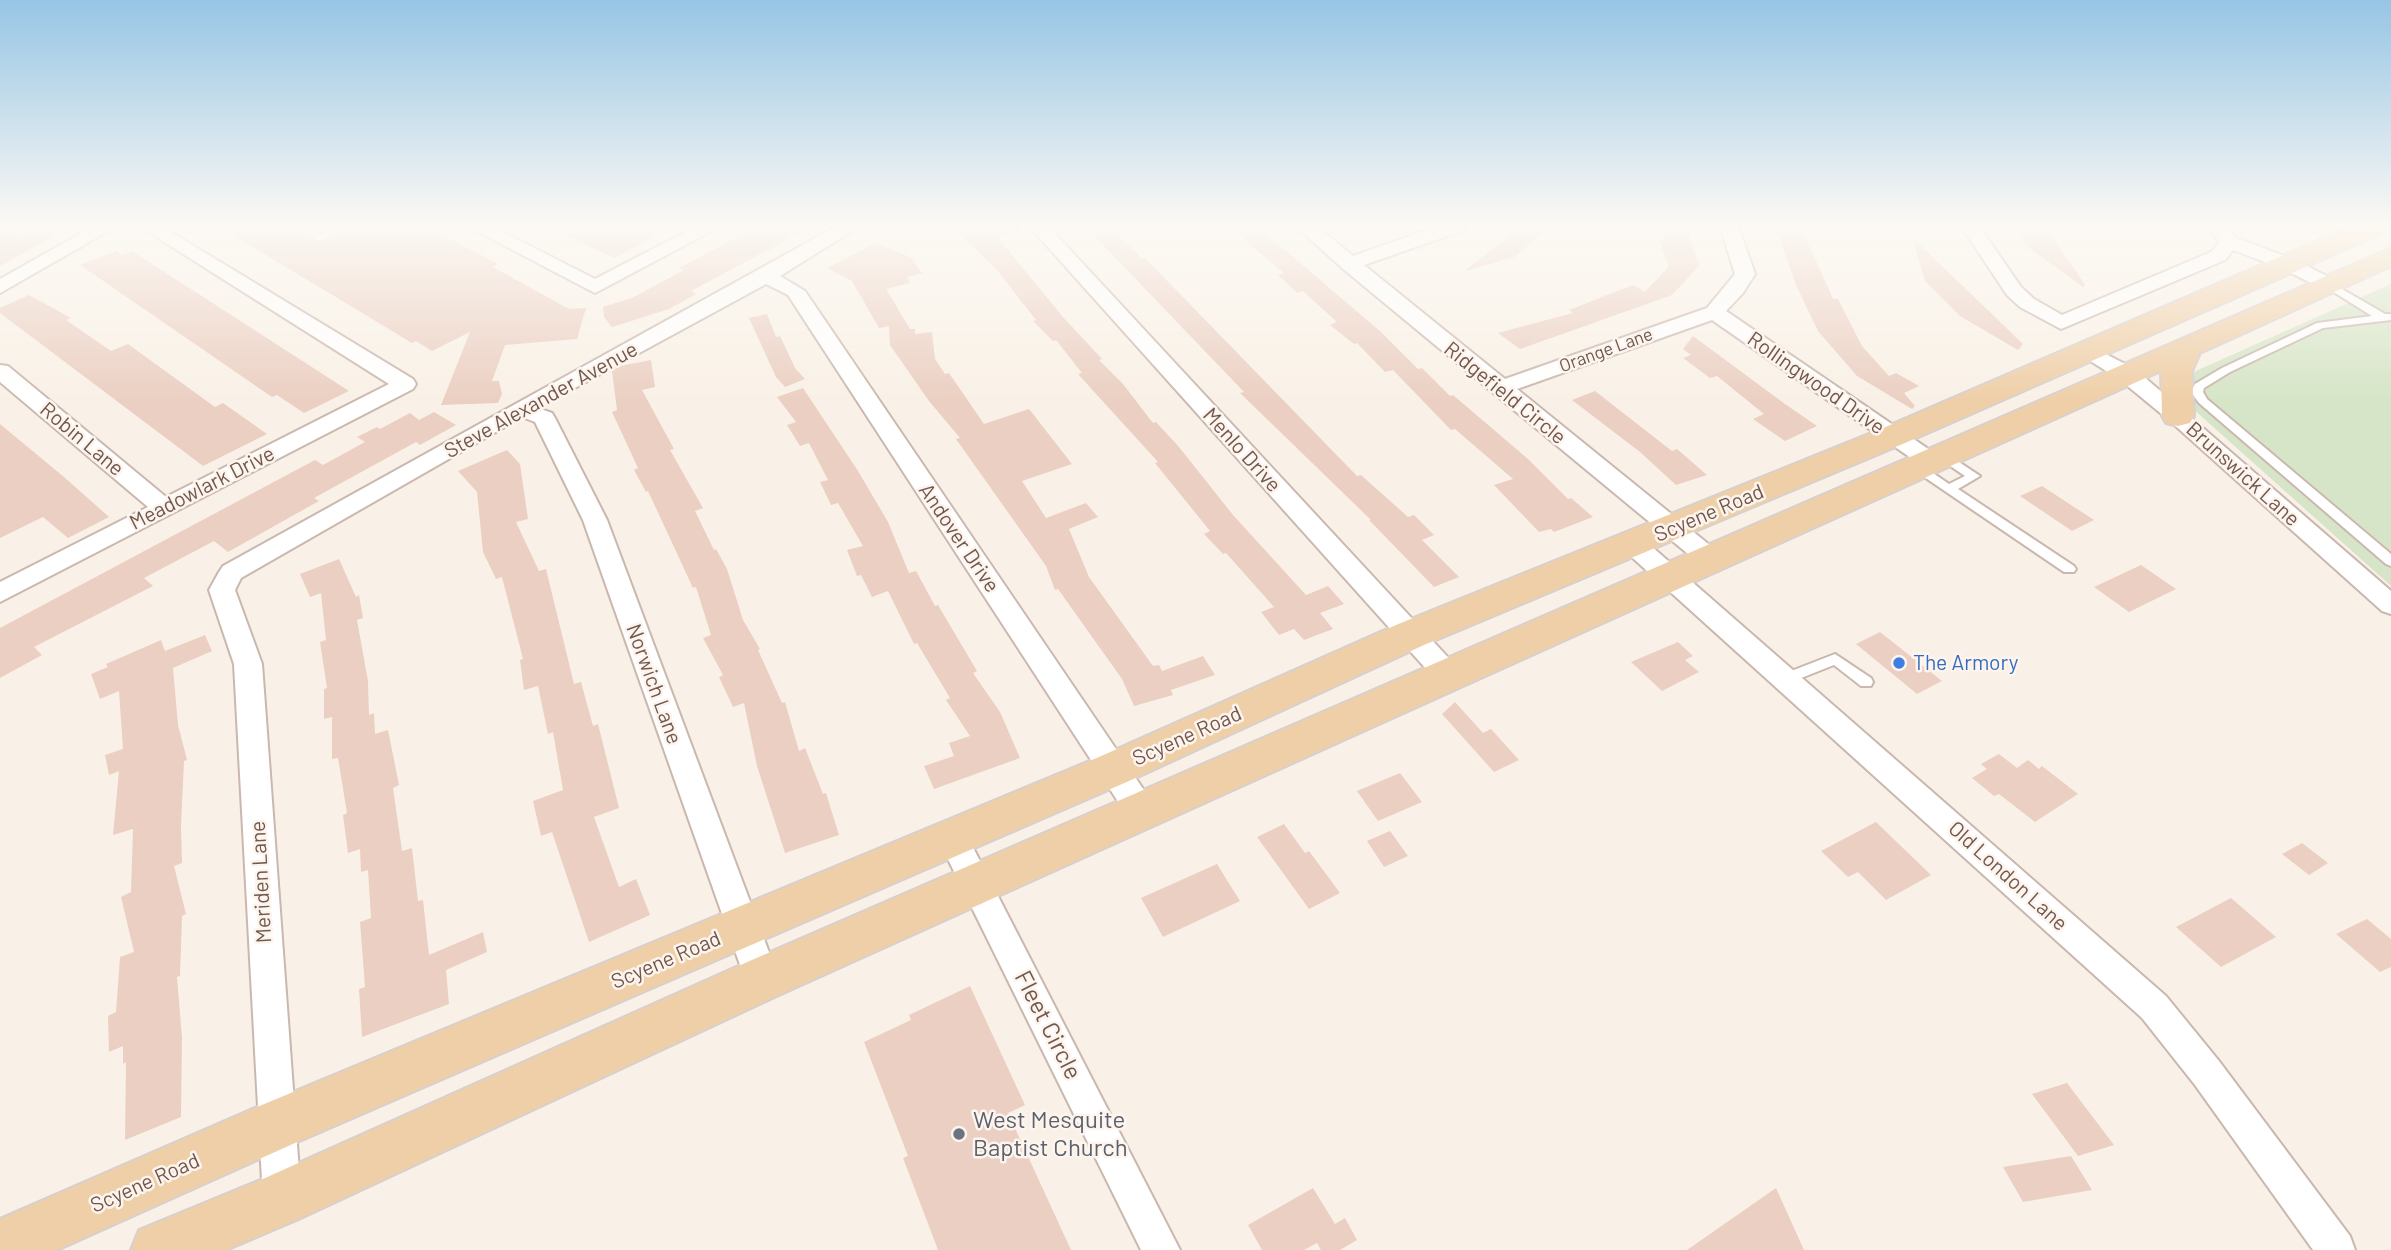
<!DOCTYPE html>
<style>
body{margin:0}
canvas{display:block;background:#f9f1e7}
</style>
<canvas width="2391" height="1250"></canvas>
<script>
const g = document.querySelector('canvas').getContext('2d');
g.lineJoin = 'round';
function paint(path, color) { g.fillStyle = color; g.fill(path, 'evenodd'); }
const poly = rows => new Path2D(rows.map(r => 'M' + r).join(''));
function trace(path, color, width, dash) { g.strokeStyle = color; g.lineWidth = width; g.lineCap = dash ? 'butt' : 'round'; g.setLineDash(dash || []); g.stroke(path); }
function label(font, color, halo, rows, align = 'center') {
  g.font = font + ' Barlow,sans-serif'; g.lineWidth = 5; g.setLineDash([]); g.textBaseline = 'middle'; g.strokeStyle = halo; g.fillStyle = color; for (const [text, x, y, turn = 0] of rows) {
    g.save(); g.translate(x, y); g.rotate((+turn || 0) * Math.PI / 180); g.textAlign = isNaN(turn) ? turn : align; if (halo) g.strokeText(text, 0, 0); g.fillText(text, 0, 0); g.restore();
  }
}
const green = poly([
 [2391,284,2391,586,2192,408,2189,374]
]);
const building = poly([
 [34,226,71,226,0,266,0,231,18,235],
 [218,226,295,226,319,241,353,226,426,226,498,264,493,267,569,309,586,308,577,339,505,345,492,381,499,381,502,394,498,403,441,405,470,332,432,351,416,341,412,343],
 [548,226,675,226,614,258],
 [758,226,813,226,691,291,696,294,669,309,612,327,604,317,603,307,632,298,684,270,679,268],
 [952,226,1020,226,1021,231,998,238,1063,317,1102,359,1099,360,1123,384,1153,423,1156,422,1179,447,1233,515,1306,595,1328,586,1344,604,1320,613,1333,629,1304,640,1294,629,1279,635,1261,612,1274,607,1226,553,1223,554,1204,534,1210,531,1155,463,1158,462,1078,374,1082,373,1056,340,1053,341,1033,321,1036,320,997,270],
 [1085,226,1110,226,1142,259,1145,258,1357,476,1361,475,1408,517,1414,515,1434,535,1422,540,1459,577,1434,587,1369,520,1371,520,1240,393,1244,392],
 [1228,226,1257,226,1381,332,1418,369,1422,368,1450,396,1453,395,1528,459,1568,499,1571,498,1593,517,1554,532,1551,529,1539,532,1494,485,1513,479,1455,429,1451,430,1393,370,1385,372,1357,343,1354,344,1330,325,1337,322,1303,291,1297,293,1278,275,1284,273],
 [1521,226,1552,226,1514,257,1465,271],
 [1662,226,1689,226,1692,248,1700,265,1672,295,1520,349,1498,333,1573,313,1569,310,1633,285,1645,292,1669,266,1659,240,1664,241],
 [1775,226,1802,229,1833,299,1838,299,1862,346,1889,376,1896,373,1919,386,1904,393,1915,406,1912,409,1857,376,1818,331,1796,285],
 [2015,227,2047,229,2085,285,2083,287,2029,248],
 [1912,237,2023,344,2018,350,1960,316,1925,281],
 [876,243,912,258,922,273,907,277,910,283,886,289,910,329,915,329,915,334,932,332,935,359,945,374,949,373,984,424,1029,409,1072,464,1022,481,1046,518,1086,503,1098,517,1069,529,1089,577,1153,666,1159,665,1162,671,1203,656,1215,675,1171,690,1173,695,1134,706,1122,679,1058,589,1055,590,1046,566,956,439,960,438,929,401,890,345,889,326,879,328,852,281,827,268],
 [116,251,122,255,132,251,349,391,304,413,277,395,272,397,80,265],
 [29,295,71,318,66,320,111,351,128,344,215,407,223,403,267,434,203,466,0,313,0,308],
 [767,314,776,337,780,336,795,368,805,379,785,387,776,377,749,318],
 [1693,336,1785,404,1817,426,1785,441,1753,419,1764,414,1717,376,1710,378,1683,358,1691,355,1683,349],
 [651,360,655,387,642,390,674,449,670,450,703,508,695,511,714,550,716,549,727,569,743,620,760,649,758,650,782,703,785,702,799,751,805,748,823,794,826,793,839,835,785,853,757,766,744,703,733,707,719,677,723,675,703,638,711,635,696,587,693,588,648,491,646,492,634,470,638,468,612,412,617,410,612,371,620,366],
 [803,388,858,471,888,522,909,573,916,571,935,606,938,605,977,671,973,673,1000,712,1020,758,934,789,924,766,954,756,949,743,970,736,946,700,950,698,917,643,914,644,888,591,872,597,861,575,857,576,847,550,863,546,838,503,831,505,820,482,828,480,809,443,800,446,787,425,796,422,777,397],
 [1595,391,1672,451,1677,449,1707,475,1676,485,1640,452,1572,400],
 [434,412,456,425,420,445,416,442,314,498,319,501,228,552,214,541,144,578,153,586,34,647,42,655,0,678,0,628,315,460,323,465,365,442,357,437,377,427,380,429,410,413,419,420],
 [0,424,64,477,109,517,68,538,43,517,0,538],
 [507,450,520,464,528,519,516,522,539,571,546,569,574,684,581,682,593,726,598,724,619,808,594,817,619,887,636,879,650,915,589,942,552,832,541,836,533,801,563,790,553,732,548,734,538,686,524,690,520,660,523,659,502,577,496,579,483,552,477,492,458,471],
 [2042,486,2094,520,2072,531,2020,496],
 [339,559,356,597,359,595,363,618,357,620,368,681,369,715,374,713,375,734,388,730,399,785,393,788,402,851,412,848,418,901,423,900,429,955,483,932,487,952,446,970,449,1004,362,1037,359,989,365,987,360,922,371,918,368,870,361,872,360,849,348,853,343,815,347,813,338,758,332,759,332,717,324,719,324,689,327,688,320,642,326,640,321,593,310,597,300,574],
 [2141,565,2176,589,2129,612,2094,587],
 [1880,632,1942,681,1917,694,1856,644],
 [205,635,212,651,173,668,178,725,187,760,184,761,181,826,182,863,174,866,186,914,182,916,180,976,177,977,182,1038,181,1117,125,1140,126,1062,123,1064,123,1046,109,1052,108,1016,116,1012,120,957,134,952,121,897,131,892,133,829,113,835,119,771,109,775,105,755,123,749,119,691,100,699,91,674,108,667,106,664,161,640,165,651],
 [1678,642,1693,656,1685,660,1699,672,1662,691,1631,662],
 [1455,702,1483,733,1491,729,1519,760,1494,772,1442,714],
 [1999,754,2017,768,2028,760,2039,769,2042,766,2078,794,2035,822,1999,794,1994,796,1972,778,1987,769,1981,764],
 [1400,773,1422,802,1378,821,1357,791],
 [1876,822,1931,875,1886,900,1858,872,1848,877,1821,851],
 [1284,824,1305,853,1309,851,1340,893,1309,909,1257,837],
 [1390,831,1408,856,1384,867,1367,841],
 [2302,843,2328,863,2309,875,2282,854],
 [1217,864,1240,901,1163,937,1141,898],
 [2231,898,2276,937,2221,967,2176,927],
 [2367,919,2391,939,2391,967,2380,972,2336,934],
 [970,986,1025,1105,1008,1113,1071,1250,938,1250,903,1158,908,1156,864,1042,911,1020,909,1015],
 [2067,1083,2114,1145,2078,1156,2032,1094],
 [2071,1156,2092,1190,2023,1202,2003,1167],
 [1313,1188,1335,1224,1345,1218,1357,1240,1340,1250,1321,1250,1317,1243,1304,1250,1262,1250,1248,1225],
 [1776,1188,1804,1250,1687,1250]
]);
const service = poly([
 [2328,281,2385,314,2391,314,2391,320,2323,328,2230,372,2204,388,2203,392,2207,399,2391,554,2391,566,2386,564,2199,403,2191,392,2195,384,2222,368,2317,323,2372,316,2324,286,2323,284,2328,281],
 [1944,452,1980,476,1958,489,2074,566,2076,569,2074,572,2064,572,1911,468,1917,464,1921,465,1949,484,1965,476,1940,459,1938,456,1940,453,1944,452],
 [1835,654,1871,678,1873,682,1871,686,1861,686,1834,665,1786,684,1781,683,1779,679,1781,675,1835,654]
]);
const minor = poly([
 [94,226,117,226,0,293,0,279,94,226],
 [139,226,161,226,413,379,416,384,413,389,0,602,0,582,148,507,0,382,0,365,8,366,166,497,389,384,139,226],
 [467,226,491,226,595,279,697,226,721,226,595,293,467,226],
 [837,226,860,226,780,276,805,291,1152,802,1156,811,1152,820,1141,823,1130,820,788,295,766,284,538,408,552,413,555,418,607,520,779,979,774,990,762,994,750,990,745,979,583,520,535,422,522,417,241,578,235,590,262,664,301,1199,295,1212,282,1218,269,1212,263,1199,234,664,209,590,219,572,223,566,837,226],
 [1029,226,1048,226,1456,666,1460,673,1456,680,1446,683,1436,680,1029,226],
 [1296,226,1317,226,1353,256,1438,226,1466,226,1464,230,1364,265,1505,379,1707,308,1735,274,1720,226,1738,226,1755,274,1743,293,1726,311,1940,457,1944,462,1940,467,1932,469,1924,467,1712,320,1517,389,1717,551,1720,557,1717,563,1708,566,1699,563,1342,268,1296,226],
 [1961,226,1979,226,2021,287,2034,299,2062,315,2211,252,2220,242,2206,226,2226,226,2237,238,2295,260,2335,280,2338,284,2328,290,2321,288,2281,268,2233,250,2225,260,2061,329,2020,307,2007,295,1961,226],
 [2088,345,2135,369,2391,591,2391,614,2382,611,2170,421,2119,379,2081,355,2078,351,2081,347,2088,345],
 [1634,537,1643,539,2166,996,2219,1061,2350,1236,2355,1250,2313,1250,2195,1085,2142,1018,1625,551,1622,545,1625,539,1634,537],
 [952,824,963,828,1180,1250,1141,1250,937,837,941,828,952,824]
]);
const primary = poly([
 [2351,226,2388,226,2385,232,1905,443,1424,645,1129,781,295,1143,57,1250,0,1250,0,1219,257,1107,1099,757,1396,625,1881,429,2351,226],
 [2391,248,2391,266,2200,353,2192,371,2194,416,2190,423,2178,426,2166,423,2162,416,2161,371,779,995,301,1218,226,1250,131,1250,139,1230,265,1178,745,963,2391,248]
]);
const markers = [
 [1899,663,7,"#3f7fe0"],
 [959,1134,7,"#6b7280"]
];
const farStreetnames = [
 ["Orange Lane",1606,350,-20]
];
const streetNames = [
 ["Rollingwood Drive",1816,383,35],
 ["Ridgefield Circle",1505,393,39],
 ["Steve Alexander Avenue",541,400,-29],
 ["Robin Lane",82,439,40],
 ["Menlo Drive",1242,450,48],
 ["Brunswick Lane",2243,474,42],
 ["Meadowlark Drive",202,488,-27],
 ["Scyene Road",1709,513,-23],
 ["Andover Drive",959,538,56],
 ["Norwich Lane",654,684,70],
 ["Scyene Road",1187,736,-24],
 ["Old London Lane",2008,876,42],
 ["Meriden Lane",261,882,-93],
 ["Scyene Road",666,960,-23],
 ["Scyene Road",145,1183,-24]
];
const shopNames = [
 ["The Armory",1913,663]
];
const nearStreetnames = [
 ["Fleet Circle",1048,1025,63]
];
const nearWorshipnames = [
 ["West Mesquite",973,1120],
 ["Baptist Church",973,1148]
];
paint(green, '#d6e5c7');
paint(building, '#ebcfc2');
trace(service, '#cab8af', 4);
trace(minor, '#cab8af', 4);
trace(primary, '#d7d0ce', 4);
paint(service, '#fff');
paint(minor, '#fff');
paint(primary, '#efcfa8');
const sky = g.createLinearGradient(0, 0, 0, 401);
sky.addColorStop(0, '#97c5e5');
sky.addColorStop(0.56, '#fcf9f4');
sky.addColorStop(1, '#fcf9f400');
g.fillStyle = sky;
g.fillRect(0, 0, 2391, 401);
for (const [x, y, r, color] of markers) { const dot = new Path2D(); dot.arc(x, y, r, 0, 2 * Math.PI); g.fillStyle = color; g.fill(dot); trace(dot, '#fdf5ed', 2.5); }
label('18px', '#70584f', '#fdf5ed', farStreetnames);
label('21px', '#70584f', '#fdf5ed', streetNames);
label('21px', '#366cbe', '#fdf5ed', shopNames, 'left');
label('24px', '#70584f', '#fdf5ed', nearStreetnames);
label('24px', '#5b616d', '#fdf5ed', nearWorshipnames, 'left');
</script>
